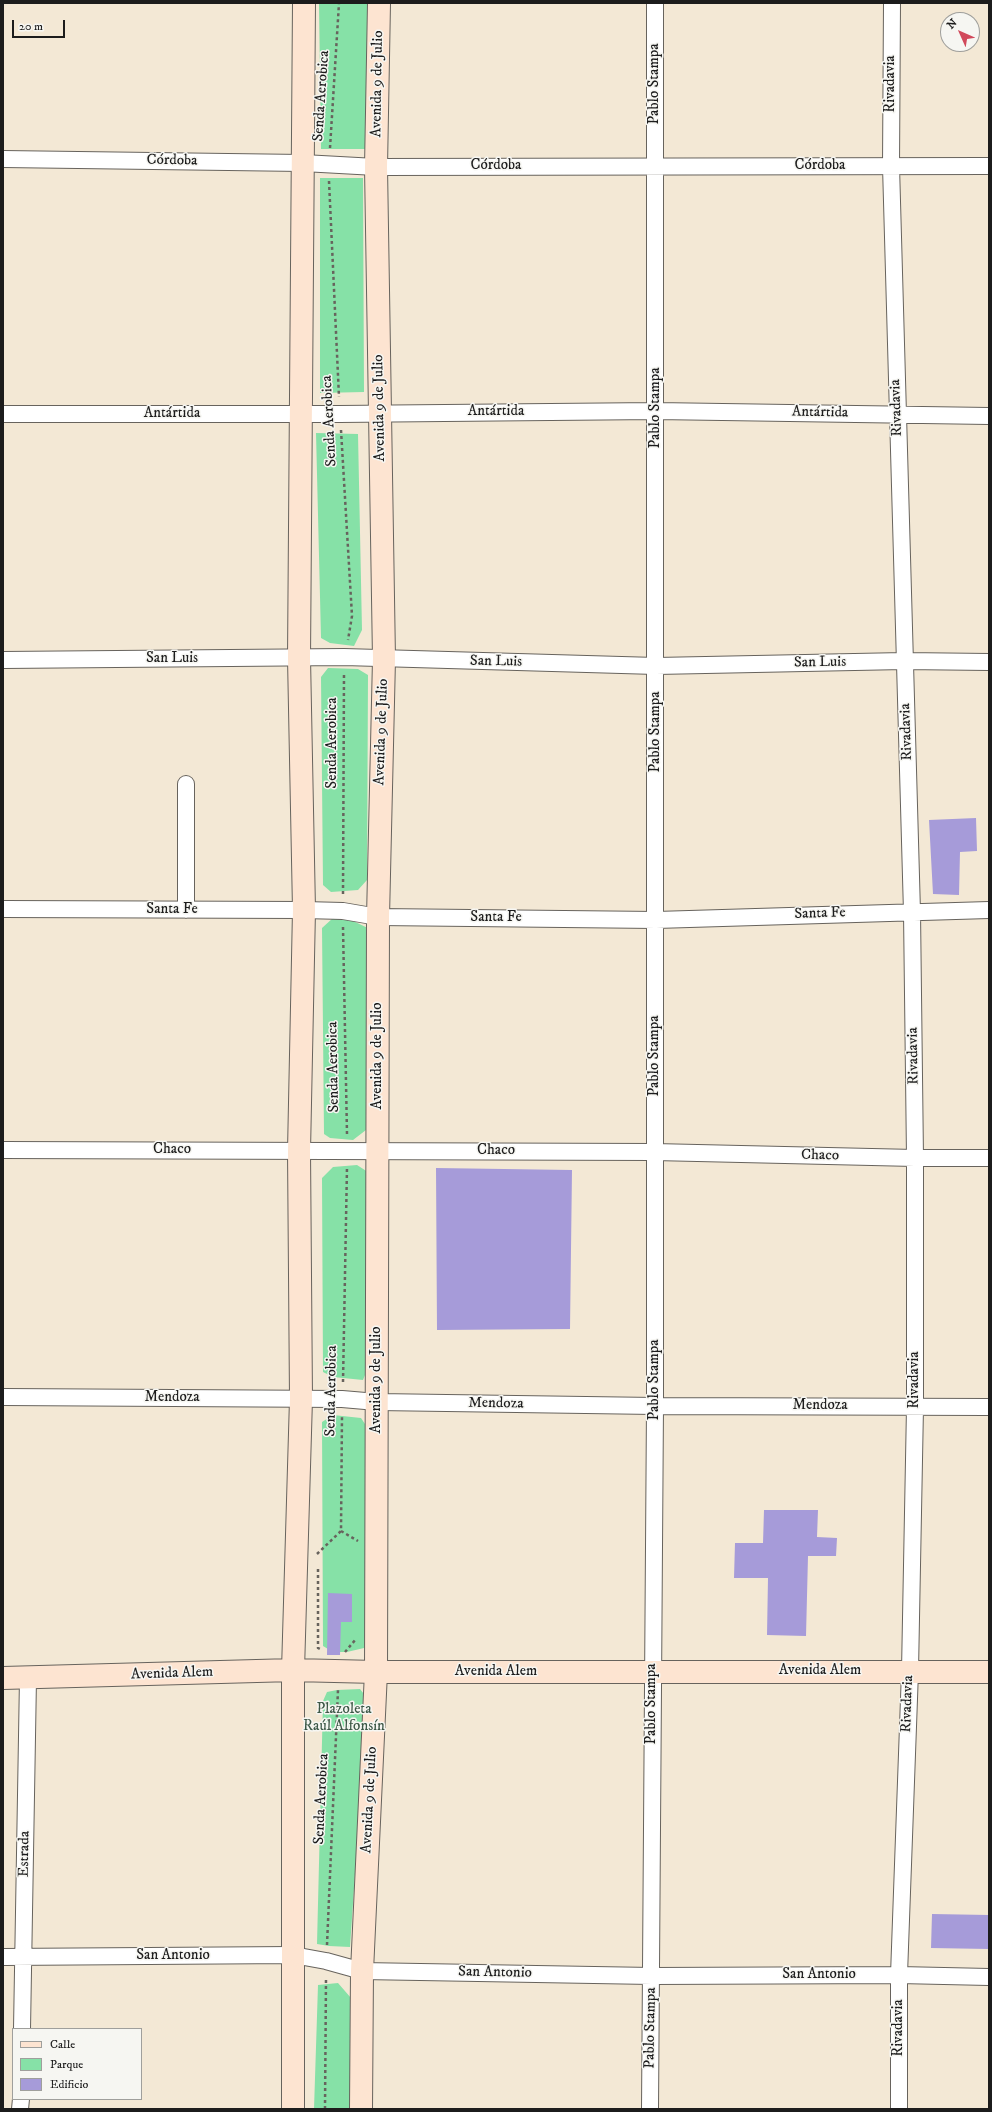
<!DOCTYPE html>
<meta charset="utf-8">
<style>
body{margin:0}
#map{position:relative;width:992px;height:2112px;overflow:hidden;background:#f3e8d5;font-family:"IM FELL DW Pica",serif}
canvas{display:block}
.frame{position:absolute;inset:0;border:4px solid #1c1c1c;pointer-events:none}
.legend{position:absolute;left:12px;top:2028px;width:130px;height:72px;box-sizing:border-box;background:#f6f6f2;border:1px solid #9f9f9c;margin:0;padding:5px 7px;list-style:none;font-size:12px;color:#1c1c1c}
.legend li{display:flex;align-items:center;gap:8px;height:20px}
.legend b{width:20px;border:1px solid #9f9f9c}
.north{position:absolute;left:940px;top:12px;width:40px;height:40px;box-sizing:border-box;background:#f6f6f2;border:1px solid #9f9f9c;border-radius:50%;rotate:315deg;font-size:11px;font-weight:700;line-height:16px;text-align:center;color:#1c1c1c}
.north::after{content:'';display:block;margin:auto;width:14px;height:18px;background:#d1495b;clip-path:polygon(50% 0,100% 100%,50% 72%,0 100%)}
.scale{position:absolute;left:12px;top:20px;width:53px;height:18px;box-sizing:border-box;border:2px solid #1c1c1c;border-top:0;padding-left:5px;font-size:12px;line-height:14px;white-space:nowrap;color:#1c1c1c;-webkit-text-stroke:3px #f6f6f2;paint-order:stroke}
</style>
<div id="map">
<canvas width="992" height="2112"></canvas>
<div class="frame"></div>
<ul class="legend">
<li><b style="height:5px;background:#fde4d1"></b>Calle</li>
<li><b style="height:11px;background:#86e1a7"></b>Parque</li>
<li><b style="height:11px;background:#a69bd9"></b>Edificio</li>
</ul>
<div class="north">N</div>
<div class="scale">20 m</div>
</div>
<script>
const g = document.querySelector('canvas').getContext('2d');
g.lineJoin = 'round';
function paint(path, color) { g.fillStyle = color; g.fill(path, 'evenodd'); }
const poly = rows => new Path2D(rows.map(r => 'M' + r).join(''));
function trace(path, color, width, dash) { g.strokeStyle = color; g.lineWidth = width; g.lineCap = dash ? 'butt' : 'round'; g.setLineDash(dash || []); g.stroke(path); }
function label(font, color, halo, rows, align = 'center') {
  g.font = font + ' "IM FELL DW Pica",serif'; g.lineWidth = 3; g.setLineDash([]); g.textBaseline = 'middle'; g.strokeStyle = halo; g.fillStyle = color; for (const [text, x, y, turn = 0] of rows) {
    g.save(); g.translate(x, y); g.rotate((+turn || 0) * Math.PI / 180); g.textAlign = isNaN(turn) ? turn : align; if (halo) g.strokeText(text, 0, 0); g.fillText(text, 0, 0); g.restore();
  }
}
const green = poly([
 [319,3,368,3,367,149,321,149],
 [320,178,363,178,364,392,320,393],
 [316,433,358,434,362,630,354,646,330,643,321,638],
 [328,668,358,669,368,675,367,880,358,890,331,892,323,885,321,677],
 [333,918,351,920,372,930,366,1130,353,1140,330,1138,324,1134,322,928],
 [357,1165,371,1174,367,1370,363,1380,333,1377,323,1372,322,1178,333,1167],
 [333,1415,361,1418,367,1427,370,1637,364,1648,347,1652,333,1652,323,1646,322,1422],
 [360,1689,367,1698,350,1947,329,1946,317,1944,323,1701,327,1692,337,1690],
 [338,1983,351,1998,352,2109,314,2109,318,1985]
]);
const building = poly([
 [976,818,977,851,960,852,959,895,933,894,929,820],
 [436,1168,572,1170,570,1329,437,1330],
 [764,1510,818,1510,817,1537,837,1538,836,1556,808,1556,806,1636,767,1635,768,1578,734,1578,735,1543,763,1543],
 [328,1593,352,1594,352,1622,341,1622,340,1655,327,1655],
 [932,1914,989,1915,989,1949,931,1948]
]);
const path = poly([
 [330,148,339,3],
 [329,181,339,397],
 [341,430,352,616,348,640],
 [343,894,344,673],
 [343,927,347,1134],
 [343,1382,347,1167],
 [341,1531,358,1541],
 [317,1554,341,1531,342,1415],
 [318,1569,318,1648,322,1650],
 [345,1652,356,1639],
 [327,1945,338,1690],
 [325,2109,326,1978]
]);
const street = poly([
 [892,3,891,166,912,912,915,1158,915,1407,910,1671,899,1975,899,2109],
 [3,159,303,163,376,167,989,166],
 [3,414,339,414,656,411,989,416],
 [3,660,344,657,656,666,904,661,989,662],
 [3,909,304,910,343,911,378,917,656,920,989,910],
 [186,910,186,784],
 [3,1150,654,1152,915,1158,989,1158],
 [3,1397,342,1399,377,1402,655,1406,989,1407],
 [3,1957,293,1955,326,1961,362,1971,652,1976,899,1975,989,1977],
 [22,2029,28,1678],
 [20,2109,21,2099],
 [650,2109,655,1406,655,3]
]);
const secondary = poly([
 [3,1678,293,1670,376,1672,989,1672],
 [293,2109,293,1670,301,1399,299,1151,304,910,299,658,304,3],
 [361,2109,362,1971,376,1672,378,917,384,659,376,167,379,3]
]);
const streetNames = [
 ["Avenida 9 de Julio",378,84,-89],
 ["Pablo Stampa",655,84,-90],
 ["Rivadavia",891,84,-90],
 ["Senda Aerobica",322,96,-86],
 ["Córdoba",172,161,1],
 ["Córdoba",496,166],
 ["Córdoba",820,166],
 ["Avenida 9 de Julio",380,408,-91],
 ["Pablo Stampa",656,408,-90],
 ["Rivadavia",897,408,-92],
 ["Antártida",496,412],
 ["Antártida",820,413,1],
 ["Antártida",172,414],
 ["Senda Aerobica",330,421,-93],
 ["San Luis",172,659],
 ["San Luis",496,662,1],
 ["San Luis",820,663,-1],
 ["Avenida 9 de Julio",382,732,-88],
 ["Pablo Stampa",656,732,-90],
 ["Rivadavia",907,732,-92],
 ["Senda Aerobica",333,743,-90],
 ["Santa Fe",172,910],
 ["Santa Fe",820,914,-2],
 ["Santa Fe",496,918],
 ["Avenida 9 de Julio",378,1056,-90],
 ["Pablo Stampa",655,1056,-90],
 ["Rivadavia",914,1056,-91],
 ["Senda Aerobica",334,1067,-91],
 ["Chaco",172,1150],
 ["Chaco",496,1151],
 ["Chaco",820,1156,1],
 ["Avenida 9 de Julio",377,1380,-90],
 ["Pablo Stampa",655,1380,-90],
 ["Rivadavia",915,1380,-90],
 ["Senda Aerobica",332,1391,-89],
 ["Mendoza",172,1398],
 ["Mendoza",496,1404,1],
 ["Mendoza",820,1406],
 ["Avenida Alem",820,1671],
 ["Avenida Alem",496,1672],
 ["Avenida Alem",172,1674,-2],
 ["Pablo Stampa",652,1704,-90],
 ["Rivadavia",908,1704,-88],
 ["Senda Aerobica",322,1799,-87],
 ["Avenida 9 de Julio",370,1800,-87],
 ["Estrada",25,1854,-89],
 ["San Antonio",173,1956],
 ["San Antonio",495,1973,1],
 ["San Antonio",819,1975],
 ["Pablo Stampa",651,2028,-89],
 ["Rivadavia",899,2028,-90]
];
const parkNames = [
 ["Plazoleta",344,1710],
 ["Raúl Alfonsín",344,1727]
];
paint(green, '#86e1a7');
paint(building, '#a69bd9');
trace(street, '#67635d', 18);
trace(secondary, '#67635d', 24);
trace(path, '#67635d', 2.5, [3, 3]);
trace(street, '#fff', 16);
trace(secondary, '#fde4d1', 22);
label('15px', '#1c1c1c', '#f6f6f2', streetNames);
label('15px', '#3c5746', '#f6f6f2', parkNames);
</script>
